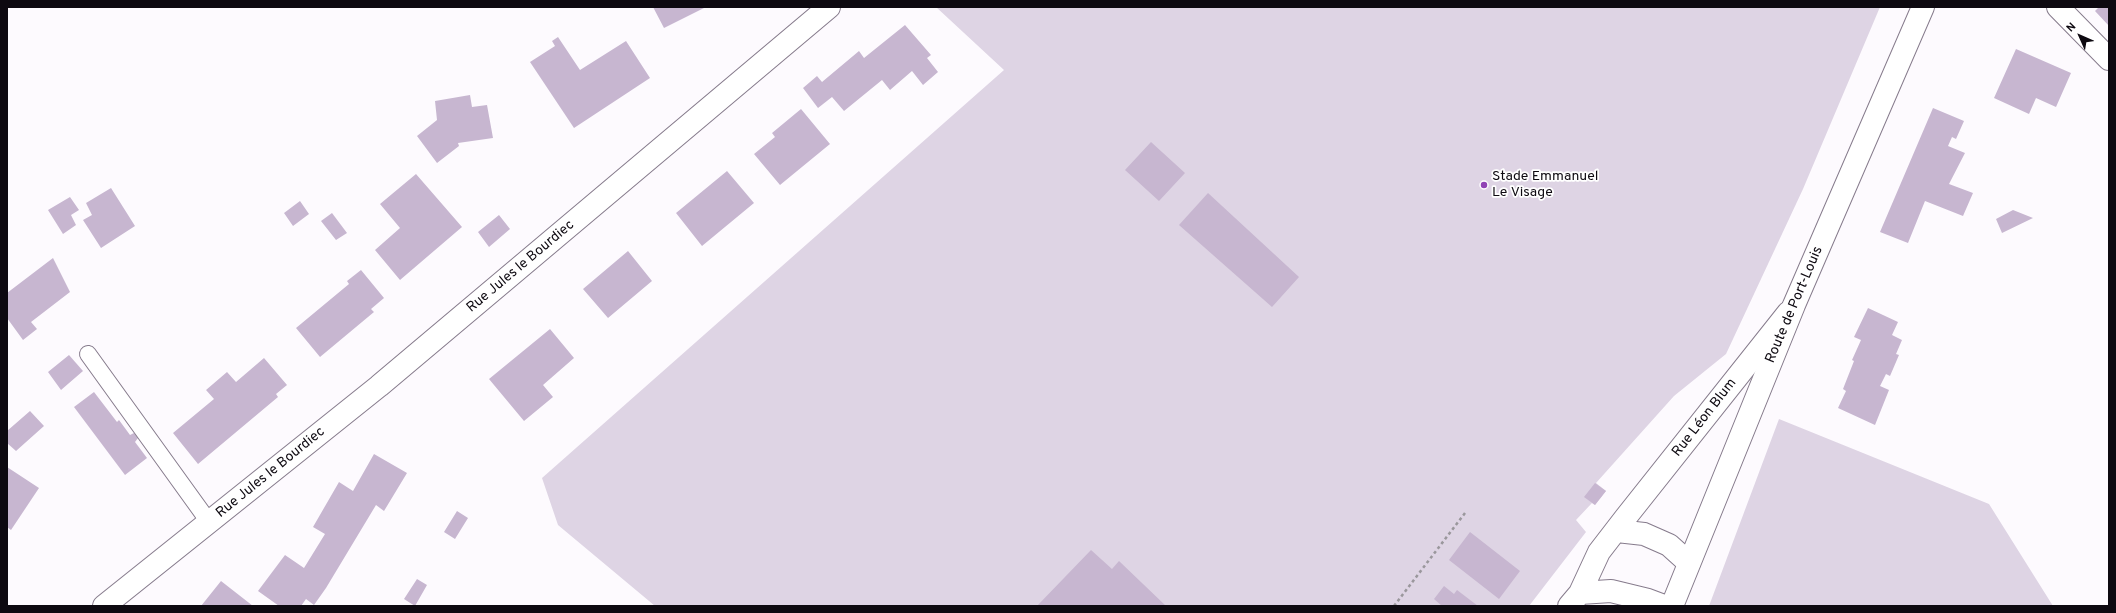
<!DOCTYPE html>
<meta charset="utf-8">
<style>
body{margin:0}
#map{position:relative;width:2116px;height:613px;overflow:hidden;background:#fdfafe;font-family:Overpass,sans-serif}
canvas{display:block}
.frame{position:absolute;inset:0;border:8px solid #0d0910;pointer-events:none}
.north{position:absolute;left:2060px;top:16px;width:40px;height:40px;-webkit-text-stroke:3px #fff;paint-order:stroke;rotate:315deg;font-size:11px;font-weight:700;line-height:16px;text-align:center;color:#0d0910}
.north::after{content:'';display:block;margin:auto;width:14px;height:18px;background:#0d0910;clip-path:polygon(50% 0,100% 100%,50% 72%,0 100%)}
</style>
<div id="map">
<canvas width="2116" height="613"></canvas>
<div class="frame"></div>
<div class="north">N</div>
</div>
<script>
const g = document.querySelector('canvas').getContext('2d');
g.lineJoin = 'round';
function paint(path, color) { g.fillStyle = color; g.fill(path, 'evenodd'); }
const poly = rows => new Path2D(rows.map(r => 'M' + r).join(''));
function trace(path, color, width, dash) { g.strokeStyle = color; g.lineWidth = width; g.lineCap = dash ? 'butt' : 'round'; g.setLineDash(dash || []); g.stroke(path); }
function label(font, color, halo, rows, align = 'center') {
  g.font = font + ' Overpass,sans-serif'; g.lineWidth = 3.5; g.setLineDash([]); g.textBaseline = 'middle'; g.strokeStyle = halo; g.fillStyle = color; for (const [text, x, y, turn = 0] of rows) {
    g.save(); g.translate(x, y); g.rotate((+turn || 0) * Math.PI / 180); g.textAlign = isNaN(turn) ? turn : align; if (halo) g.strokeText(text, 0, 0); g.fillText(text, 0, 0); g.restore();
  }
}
const green = poly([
 [936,7,1880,7,1803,189,1726,354,1674,396,1596,483,1606,491,1595,505,1592,503,1576,520,1586,532,1529,606,655,606,558,525,542,478,1004,70],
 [1779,419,1989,504,2053,606,1709,606]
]);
const building = poly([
 [653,7,706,7,664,28],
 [2099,7,2109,7,2109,26,2095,11],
 [905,25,931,55,927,58,938,72,923,85,912,71,890,90,882,80,844,111,832,97,818,108,803,88,817,76,822,82,859,51,864,58],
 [558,37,580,70,626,41,650,78,574,128,530,62,555,46,552,41],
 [2016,49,2071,73,2056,107,2036,98,2029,114,1994,98],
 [470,95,472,107,487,105,493,138,458,143,459,146,437,163,417,136,437,120,435,101],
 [1933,108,1964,121,1956,139,1952,137,1948,146,1965,153,1949,184,1973,193,1963,216,1925,201,1908,243,1880,232],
 [801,109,830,144,780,185,754,154,775,137,772,133],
 [1151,142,1185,173,1159,201,1125,170],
 [727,171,754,203,702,246,676,213],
 [416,174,462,227,400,280,375,250,400,228,380,204],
 [111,188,135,226,101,248,83,220,92,215,86,203],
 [1208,193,1299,277,1272,307,1179,225],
 [70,197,79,210,71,215,76,225,63,234,48,210],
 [300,201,309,214,293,226,284,213],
 [2013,210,2033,218,2002,233,1996,219],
 [332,213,347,233,336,240,321,221],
 [499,215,510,229,489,247,478,232],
 [628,251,652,281,608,318,583,289],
 [53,258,70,292,31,322,37,329,23,340,7,318,7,293],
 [361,270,384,298,371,309,374,312,320,357,296,328,349,284,347,281],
 [1868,308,1898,322,1892,335,1902,340,1896,354,1899,355,1890,376,1886,374,1880,386,1889,390,1875,425,1838,408,1846,391,1843,389,1854,361,1852,360,1861,340,1854,337],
 [550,329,574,358,543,385,553,397,524,421,489,379],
 [69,355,83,371,61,390,48,372],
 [264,358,287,385,276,394,278,397,198,464,173,433,214,399,206,390,227,372,236,382],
 [94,392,117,422,119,420,130,435,134,433,138,438,135,442,147,458,125,475,74,407],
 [30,411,44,426,16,451,7,443,7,431],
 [374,454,407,473,384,511,376,505,326,588,314,605,306,599,301,606,279,606,258,591,285,555,304,568,325,534,313,527,339,482,353,491],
 [7,467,39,488,11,530,7,527],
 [1595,483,1606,491,1595,505,1584,497],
 [457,511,468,518,455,539,444,532],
 [1470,532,1520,571,1499,599,1449,560],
 [1091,550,1112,569,1119,561,1166,606,1037,606],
 [417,579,427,585,415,606,404,599],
 [221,581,253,606,201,606],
 [1444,586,1454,594,1457,590,1478,606,1442,606,1434,599]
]);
const path = poly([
 [1394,606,1465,513]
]);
const service = poly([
 [88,354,209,522]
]);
const minor = poly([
 [2058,7,2109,59],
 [104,606,379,386,829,7]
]);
const tertiary = poly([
 [1617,531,1644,534,1669,545,1689,563],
 [1580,593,1611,591,1648,600,1664,606],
 [1569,606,1580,593,1599,552,1626,517,1788,313]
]);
const secondary = poly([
 [1672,606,1794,305,1923,7]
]);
const markers = [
 [1484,185,4,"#9144b5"]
];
const poiNames = [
 ["Stade Emmanuel",1492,177],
 ["Le Visage",1492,193]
];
const streetNames = [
 ["Rue Jules le Bourdiec",521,267,-40],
 ["Route de Port-Louis",1795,305,-67],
 ["Rue Léon Blum",1705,418,-52],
 ["Rue Jules le Bourdiec",271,473,-39]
];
paint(green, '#ded4e4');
paint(building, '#c7b6d0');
trace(service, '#867b8c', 18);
trace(minor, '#867b8c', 24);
trace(tertiary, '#867b8c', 24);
trace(secondary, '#867b8c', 24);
trace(path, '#9a979c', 2.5, [3, 3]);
trace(service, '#fff', 16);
trace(minor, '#fff', 22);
trace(tertiary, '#fff', 22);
trace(secondary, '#fff', 22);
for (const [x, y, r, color] of markers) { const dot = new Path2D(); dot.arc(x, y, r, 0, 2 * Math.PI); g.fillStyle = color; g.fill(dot); trace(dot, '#fff', 1.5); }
label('14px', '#0d0910', '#fff', poiNames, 'left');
label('14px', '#0d0910', '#fff', streetNames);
</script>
